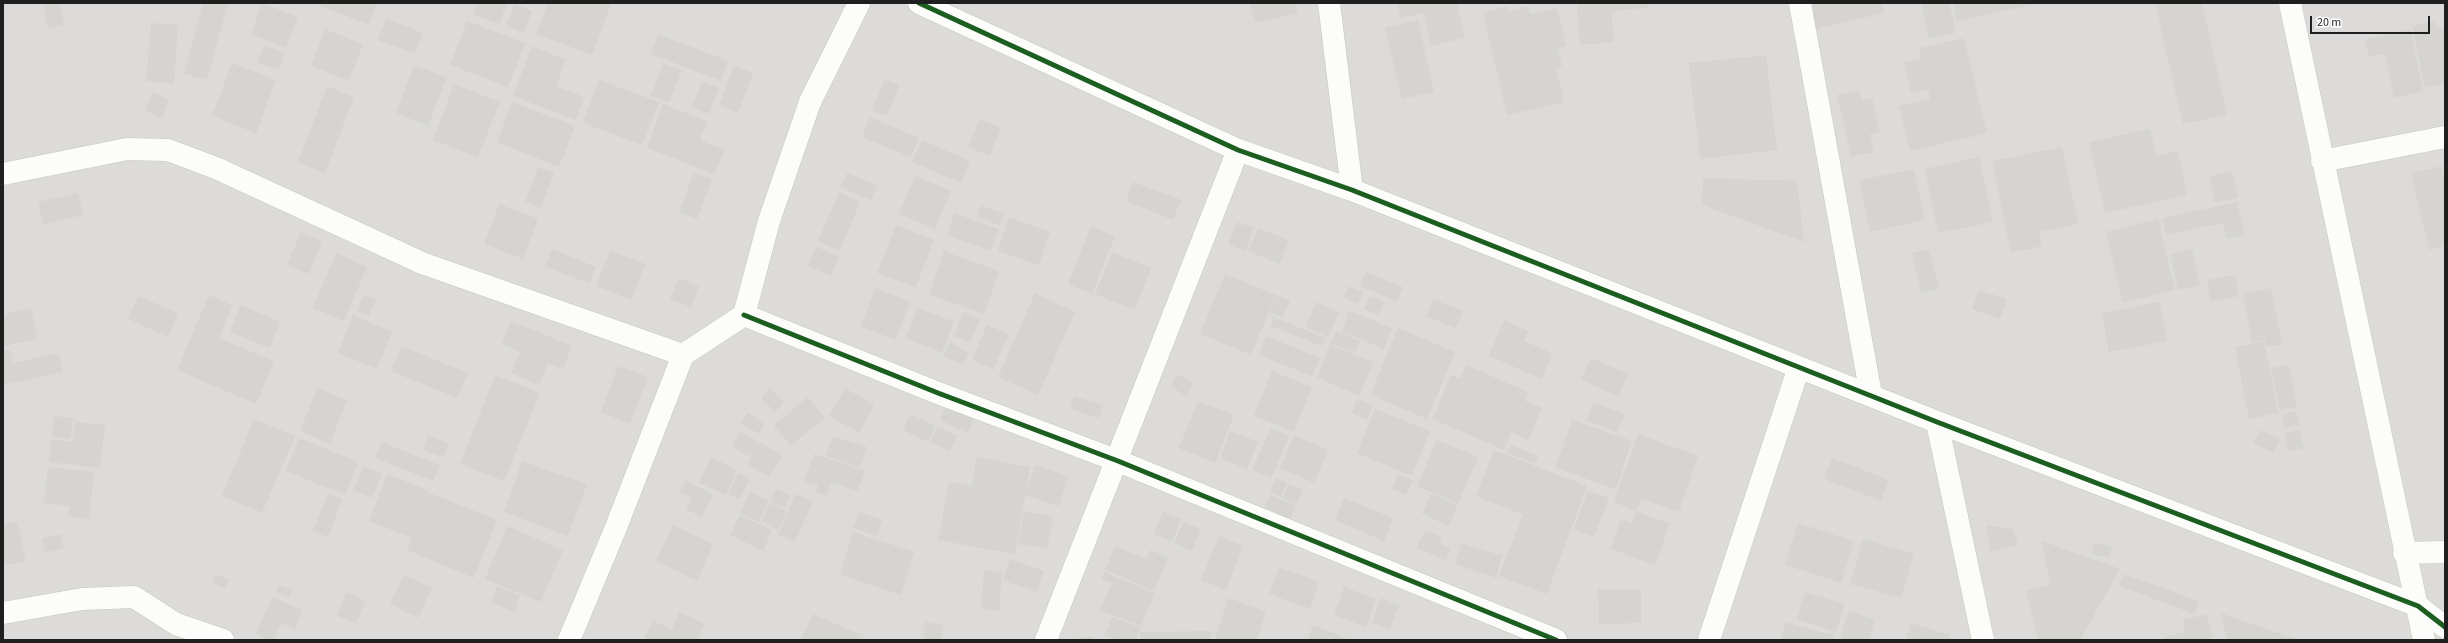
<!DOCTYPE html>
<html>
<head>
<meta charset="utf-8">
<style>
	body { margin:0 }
	#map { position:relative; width:2448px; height:643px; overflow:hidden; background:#edece7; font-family:"Source Sans 3",sans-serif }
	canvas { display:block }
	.frame { position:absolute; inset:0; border:4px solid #1f1f1f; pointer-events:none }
	.scale { position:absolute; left:2310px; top:16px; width:120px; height:18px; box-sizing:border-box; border:2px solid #1f1f1f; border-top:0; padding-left:5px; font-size:12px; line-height:14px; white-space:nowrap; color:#1f1f1f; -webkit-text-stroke:3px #fff; paint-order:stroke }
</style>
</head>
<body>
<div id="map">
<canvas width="2448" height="643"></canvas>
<div class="frame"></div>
<div class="scale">20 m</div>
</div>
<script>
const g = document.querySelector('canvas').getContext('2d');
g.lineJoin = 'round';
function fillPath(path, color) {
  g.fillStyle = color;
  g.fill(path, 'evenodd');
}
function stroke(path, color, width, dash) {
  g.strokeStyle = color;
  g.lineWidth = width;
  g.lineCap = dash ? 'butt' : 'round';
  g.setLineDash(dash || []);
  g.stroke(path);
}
fillPath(new Path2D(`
	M3,3H2445V640H3Z`), '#dcdbd9');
fillPath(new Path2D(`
	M43,3H60L64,25L48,28Z
	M203,3H228L207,80L184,74Z
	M262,3L298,17L286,48L251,34Z
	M313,3H377L369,25Z
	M477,3H507L499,24L473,14Z
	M548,3L611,4L592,55L536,34Z
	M1250,3H1295L1298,13L1255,23Z
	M1397,3H1457L1465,38L1431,46L1424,13L1401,18Z
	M1577,3H1649V7L1611,12L1614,42L1580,45Z
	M1805,3H1882L1884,13L1811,30Z
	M1921,3H1949L1956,32L1929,39Z
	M1953,3H2034L2035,4L1957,21Z
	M2155,3H2202L2227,115L2183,124Z
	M515,4L532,11L524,33L506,26Z
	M1507,6L1508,11L1528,6L1530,14L1557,8L1566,46L1558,48L1562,66L1556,68L1564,102L1507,115L1483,13Z
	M386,18L423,33L415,54L378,40Z
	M1418,20L1434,92L1402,99L1385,28Z
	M467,21L525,43L508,87L450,65Z
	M2435,21L2436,29L2445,27V83L2425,88L2412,26Z
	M151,23L178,25L174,84L146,81Z
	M325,29L363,44L349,81L311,66Z
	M2410,29L2423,91L2394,98L2385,54L2369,57L2365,40Z
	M658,34L728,61L721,81L651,54Z
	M1964,38L1987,133L1910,151L1899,106L1930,99L1928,89L1911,93L1904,63L1921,59L1919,48Z
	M264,45L285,53L279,70L257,62Z
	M532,46L566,60L556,86L584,97L576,120L513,96Z
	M1766,55L1777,150L1700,159L1689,63Z
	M232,63L276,80L256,133L212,116Z
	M663,63L682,70L669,103L651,96Z
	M414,65L447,77L428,126L396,113Z
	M734,66L753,73L738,113L719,105Z
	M885,79L899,85L887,116L872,110Z
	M599,80L659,102L642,145L583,123Z
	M702,82L719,88L709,114L692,107Z
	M454,84L500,102L478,157L433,140Z
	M327,86L354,97L325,173L298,163Z
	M1859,90L1862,101L1872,98L1880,132L1870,134L1874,152L1851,157L1837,95Z
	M152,92L169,99L162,118L145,111Z
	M512,102L575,126L559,167L497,142Z
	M663,104L707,121L700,140L724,150L715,174L647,148Z
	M870,117L919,138L911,157L862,137Z
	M980,119L1001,128L989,156L968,147Z
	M2150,129L2156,156L2178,151L2187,195L2105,213L2089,142Z
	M922,140L970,161L961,183L912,162Z
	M2062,147L2078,224L2039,232L2042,246L2011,253L1992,161Z
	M1979,157L1993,222L1938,233L1925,169Z
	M2442,166L2445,180V246L2429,250L2411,173Z
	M538,167L554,173L541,208L525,202Z
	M1914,169L1925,220L1870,232L1859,180Z
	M2232,171L2238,198L2215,202L2210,176Z
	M694,173L712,179L697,219L679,212Z
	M847,173L877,185L871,200L841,187Z
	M915,176L951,191L935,229L899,214Z
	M1703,178L1797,181L1804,242L1702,205Z
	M1133,182L1181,200L1173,220L1126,201Z
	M839,192L860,202L840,251L818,241Z
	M78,193L83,215L43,225L38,202Z
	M2237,202L2245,235L2227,239L2223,223L2166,235L2163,218Z
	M499,204L538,219L523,259L484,244Z
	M981,205L1004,214L1000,225L977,217Z
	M954,213L999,229L991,251L947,235Z
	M1009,217L1050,232L1039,265L998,251Z
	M2158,219L2175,290L2123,303L2106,232Z
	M1237,222L1254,228L1245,251L1228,244Z
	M896,225L934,240L916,287L877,273Z
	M1091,226L1115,236L1092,294L1068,284Z
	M1258,228L1289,240L1280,264L1248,251Z
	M301,232L322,241L309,274L287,265Z
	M816,247L839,256L831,276L808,266Z
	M552,249L596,267L589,283L545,267Z
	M1929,249L1939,289L1921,293L1912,253Z
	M2192,249L2200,285L2178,290L2170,254Z
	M610,251L645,264L632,300L596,286Z
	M944,251L999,271L984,314L929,295Z
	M1112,252L1151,268L1135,310L1095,294Z
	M336,253L367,267L344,321L313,308Z
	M1366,272L1403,287L1397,301L1360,286Z
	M1225,274L1276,295L1251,355L1200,334Z
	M2235,275L2239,296L2210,301L2207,280Z
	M679,278L699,286L691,307L670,299Z
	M1349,286L1363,292L1358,304L1344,297Z
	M875,288L910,301L896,340L861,327Z
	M2271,288L2282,344L2267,347L2265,340L2252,342L2243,293Z
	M1979,290L2007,299L2000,319L1972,309Z
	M1035,293L1075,312L1038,395L998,377Z
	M209,295L232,305L219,338L274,361L256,404L177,370Z
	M364,295L376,300L369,316L357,311Z
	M1277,295L1290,301L1283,318L1270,312Z
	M138,296L178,313L168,337L128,319Z
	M1369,296L1384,302L1379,315L1364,309Z
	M1433,299L1463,311L1456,328L1426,316Z
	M1316,302L1339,312L1328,337L1306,327Z
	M2160,302L2167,341L2109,352L2102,313Z
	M241,305L280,322L269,348L230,332Z
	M31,308L37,339L3,346V314Z
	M918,308L954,322L942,353L906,338Z
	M1349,311L1392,328L1384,349L1342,332Z
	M963,312L980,318L971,342L954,336Z
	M353,315L392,332L377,369L338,353Z
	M1273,317L1325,338L1322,346L1271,326Z
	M1504,320L1528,331L1524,341L1552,353L1542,379L1489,356Z
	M511,321L572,346L563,369L548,363L539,385L511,373L520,352L502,344Z
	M987,325L1009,334L993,369L972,360Z
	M1398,328L1455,352L1427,419L1370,395Z
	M1336,331L1360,341L1355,353L1331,344Z
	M1266,336L1320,358L1312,376L1258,355Z
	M2264,341L2278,413L2249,419L2235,347Z
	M950,342L969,353L963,365L943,356Z
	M1330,345L1373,362L1360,396L1317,378Z
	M401,346L468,373L457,398L391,371Z
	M10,349L13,363L59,353L62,372L3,385V351Z
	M1591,358L1628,374L1618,396L1581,380Z
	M1466,365L1528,392L1525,401L1542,408L1528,440L1511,432L1504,450L1433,419L1451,374L1460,379Z
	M2289,365L2297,407L2280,410L2271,368Z
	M618,366L648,377L630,424L601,412Z
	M1272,371L1312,387L1294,432L1254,416Z
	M1178,374L1194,384L1186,396L1170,386Z
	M495,375L540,393L504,481L460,464Z
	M317,388L347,400L330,444L300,431Z
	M769,388L784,402L775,412L761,398Z
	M845,388L874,405L859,433L829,416Z
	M1074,396L1103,405L1099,418L1070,409Z
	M807,397L825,417L791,446L774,426Z
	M1357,399L1373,405L1367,420L1352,413Z
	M1198,401L1234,415L1215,463L1179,448Z
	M1593,402L1625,414L1617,432L1586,420Z
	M947,404L975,416L968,433L940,420Z
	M1375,409L1430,431L1412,476L1357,453Z
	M748,412L765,424L759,434L741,423Z
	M2296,412L2299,425L2285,428L2282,414Z
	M910,414L935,426L928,442L903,430Z
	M54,416L73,418L70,439L52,437Z
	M254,419L295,436L262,513L222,496Z
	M1572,420L1632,441L1616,489L1555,468Z
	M75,422L105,425L100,468L49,462L51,439L72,442Z
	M937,427L957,435L950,451L930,442Z
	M1271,428L1289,436L1271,478L1252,470Z
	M2261,430L2280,439L2273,453L2253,443Z
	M2299,430L2304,448L2288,451L2284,433Z
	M1230,431L1258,442L1247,469L1220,458Z
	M740,432L758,442L750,457L732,446Z
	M1638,434L1698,456L1679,512L1641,498L1636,511L1614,502Z
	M428,435L449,443L444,457L423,450Z
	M1294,435L1328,450L1314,483L1280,468Z
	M833,436L867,447L860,468L826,456Z
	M299,438L358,462L345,495L286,471Z
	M1437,440L1478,457L1458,504L1417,486Z
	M381,442L440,465L433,481L375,458Z
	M759,442L782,456L769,477L747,464Z
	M1511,445L1538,456L1535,464L1507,453Z
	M1494,450L1587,486L1547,594L1499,576L1523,515L1476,496Z
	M814,454L865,471L858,491L831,483L827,496L816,492L818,485L804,481Z
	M711,457L737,470L725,495L699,483Z
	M976,457L1030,467L1015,554L938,540L949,482L972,486Z
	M1832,458L1889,480L1881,501L1824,479Z
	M522,461L587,484L568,536L504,512Z
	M1035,465L1068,476L1059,506L1025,495Z
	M364,466L382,473L372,498L353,491Z
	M48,467L94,472L89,519L68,516L70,506L44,503Z
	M738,473L750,478L740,499L728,494Z
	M387,474L430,491L414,530L430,493L497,520L474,578L407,550L412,538L369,521Z
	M1398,474L1413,480L1406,495L1392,489Z
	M1276,478L1287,483L1281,497L1270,492Z
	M686,481L713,494L702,517L686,509L692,498L680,492Z
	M1289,484L1303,490L1296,505L1283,498Z
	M776,489L791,495L785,508L770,502Z
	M1588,491L1609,498L1594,537L1574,529Z
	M750,492L769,501L759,522L740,513Z
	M328,493L342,499L328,537L313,531Z
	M795,494L813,502L795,542L778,535Z
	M1431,494L1457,505L1449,526L1422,514Z
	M1270,495L1296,506L1290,519L1264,507Z
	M1344,498L1393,518L1384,541L1335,520Z
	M770,503L787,511L778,530L761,522Z
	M1024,511L1053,516L1047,549L1018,544Z
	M1163,511L1181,519L1172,542L1154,534Z
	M1636,511L1670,524L1655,565L1611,549L1621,519L1632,523Z
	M859,512L882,520L877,536L853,528Z
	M740,515L772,530L763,551L730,535Z
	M17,521L26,561L3,566V524Z
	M1183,522L1201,529L1192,551L1174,543Z
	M1798,523L1854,541L1841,583L1785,565Z
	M673,525L713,544L697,581L656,561Z
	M1986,525L2013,529L2018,545L1991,552Z
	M507,526L563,550L541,602L485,579Z
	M1425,530L1442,537L1439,543L1451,548L1445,560L1417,548Z
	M853,532L914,552L901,595L840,575Z
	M61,534L64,548L45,553L42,538Z
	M1219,536L1243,546L1226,590L1201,580Z
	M1863,539L1914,554L1901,598L1850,584Z
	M2042,541L2120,569L2080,640H2038L2026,591L2050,585Z
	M1462,543L1502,556L1496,578L1455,564Z
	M2094,543L2112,547L2109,558L2091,554Z
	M1115,546L1146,559L1150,550L1168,557L1154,591L1105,570Z
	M1010,559L1044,571L1037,592L1003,580Z
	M1279,567L1319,582L1310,609L1269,594Z
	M984,570L1002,572L999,611L981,609Z
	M1104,572L1155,593L1141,626L1100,610L1112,583L1101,578Z
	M215,574L229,579L225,588L212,583Z
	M2124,574L2199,601L2195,614L2119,586Z
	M404,575L432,588L418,618L390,604Z
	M279,585L292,590L289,597L276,592Z
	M497,586L520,595L514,612L491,602Z
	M1344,587L1376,599L1366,627L1334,615Z
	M1598,589H1641V623L1599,624Z
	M346,592L365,601L356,623L337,616Z
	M1805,592L1845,604L1836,632L1797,619Z
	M272,597L302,610L295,629L281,623L274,640H270L256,634Z
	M1228,598L1266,611L1257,640H1215Z
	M1381,598L1399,605L1390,629L1372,623Z
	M1848,611L1875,619L1869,640H1840Z
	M679,612L705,624L698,639L702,640H649L644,638L653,621L672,629Z
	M2221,613L2299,640H2227Z
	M813,614L863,636L862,640H801Z
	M2207,614L2213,640H2165V637L2185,632L2183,620Z
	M1112,617L1141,628L1135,640H1116L1105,635Z
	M925,622L943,625L941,640H923Z
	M1786,622L1835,636L1834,640H1780Z
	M1911,623L1950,635L1949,640H1906Z
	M1313,625L1351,640H1307Z
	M1211,631V640H1140V632Z
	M1093,636V640H1078V638Z`), '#d5d4d0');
const minor = new Path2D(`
	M919,3L1238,150L1352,190L1937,422L2418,606L2445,627
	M1329,3L1352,190
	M1800,3L1871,395
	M2290,3L2424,640
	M2322,161L2445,137
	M3,174L127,149L168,150L216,168L422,263L683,355
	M744,315L938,393L1118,461L1556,640
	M1937,422L1983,640
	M2404,553L2445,552
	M3,613L82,599L134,597L176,624L223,640
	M569,640L615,530L683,355L744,315L769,221L810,102L859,3
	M1046,640L1238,150
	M1709,640L1799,367`);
stroke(minor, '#c6c6c3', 23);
stroke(minor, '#fcfcfb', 22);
stroke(new Path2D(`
	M919,3L1238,150L1352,190L1937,422L2418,606L2445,627
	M744,315L938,393L1118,461L1556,640`), '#1b5e20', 5);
</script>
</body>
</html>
